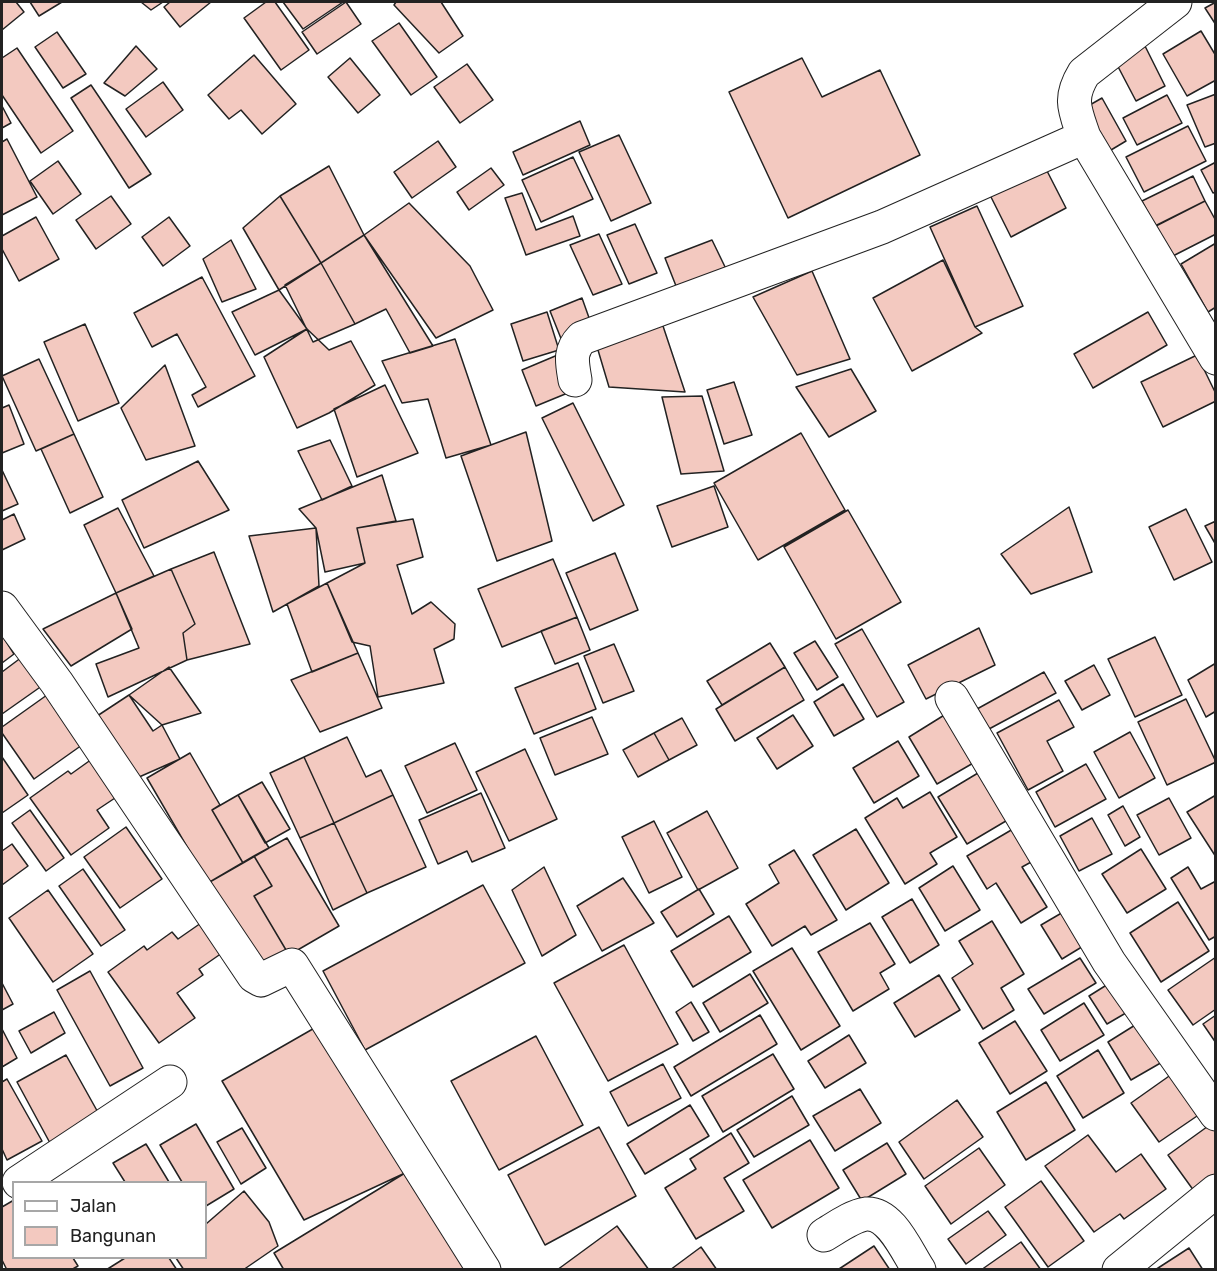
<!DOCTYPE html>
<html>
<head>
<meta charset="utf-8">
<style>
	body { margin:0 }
	#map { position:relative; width:1217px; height:1271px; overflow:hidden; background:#fff; font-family:Rubik,sans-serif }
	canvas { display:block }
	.frame { position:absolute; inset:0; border:3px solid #222; pointer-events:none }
	.legend { position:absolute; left:12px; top:1181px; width:195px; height:78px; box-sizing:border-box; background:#fff; border:2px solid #a7a7a7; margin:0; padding:8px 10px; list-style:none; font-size:18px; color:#222 }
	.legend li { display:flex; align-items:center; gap:12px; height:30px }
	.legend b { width:30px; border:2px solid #a7a7a7 }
</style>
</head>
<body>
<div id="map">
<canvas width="1217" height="1271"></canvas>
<div class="frame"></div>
<ul class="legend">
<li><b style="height:8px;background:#fff"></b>Jalan</li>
<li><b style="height:16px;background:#f3c9c0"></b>Bangunan</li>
</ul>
</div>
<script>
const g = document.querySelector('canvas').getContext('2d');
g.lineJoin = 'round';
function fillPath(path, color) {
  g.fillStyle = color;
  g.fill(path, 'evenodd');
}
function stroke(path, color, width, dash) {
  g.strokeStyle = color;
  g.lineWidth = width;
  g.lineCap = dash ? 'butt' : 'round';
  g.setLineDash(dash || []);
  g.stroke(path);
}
const building = new Path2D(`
	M2,2H16L24,12L2,30Z
	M30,2H62L39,16Z
	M141,2H163L151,10Z
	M170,2H211L180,27L164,7Z
	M266,2H275L309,50L281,70L244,18Z
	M283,2H343L303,29Z
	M346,2L361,24L317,54L302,32Z
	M396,2H441L463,36L439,53L394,5Z
	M1216,2V25L1205,8Z
	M399,23L437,77L411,95L372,41Z
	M1201,31L1216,56V80L1187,96L1163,54Z
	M57,32L86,74L63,88L35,47Z
	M1144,44L1165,86L1136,101L1114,59Z
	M136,46L157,69L125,96L104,83Z
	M17,48L73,131L41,153L2,95V58Z
	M254,55L296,104L262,134L241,110L229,119L208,95Z
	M350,58L380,95L358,113L328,77Z
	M802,58L822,97L880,70L920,155L788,218L729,92Z
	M467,64L493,100L460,123L434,87Z
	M163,82L183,110L146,137L126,109Z
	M91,85L151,174L129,188L71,98Z
	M1216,94V143L1205,147L1187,105Z
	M1167,95L1182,123L1137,145L1123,118Z
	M1102,98L1126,141L1106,153L1081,110Z
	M2,106L11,123L2,128Z
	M580,121L590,145L523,175L513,152Z
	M1188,126L1206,161L1144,192L1126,157Z
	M619,135L651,203L611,221L579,152Z
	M7,139L37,197L2,215V142Z
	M438,141L456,167L412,198L394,172Z
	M573,157L593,199L541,222L522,180Z
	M58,161L81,194L53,214L30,181Z
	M1216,162V192L1213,193L1201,170Z
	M329,166L364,235L321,263L280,196Z
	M1045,167L1066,208L1011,237L990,195Z
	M491,168L504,185L469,210L457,192Z
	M1193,176L1205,201L1155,226L1142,201Z
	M522,193L536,230L573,216L580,236L526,255L505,198Z
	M111,196L131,224L96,249L76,220Z
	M280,196L321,263L279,290L243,228Z
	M1205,201L1216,221V234L1167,259L1152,228Z
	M409,203L470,266L493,310L436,338L364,235Z
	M977,206L1023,306L975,327L930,227Z
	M36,217L59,259L19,281L2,249V236Z
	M169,217L190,246L163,266L142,237Z
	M635,224L657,273L629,284L607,235Z
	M599,234L622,284L593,295L570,245Z
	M364,235L433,346L410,353L386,309L355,324L321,263Z
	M231,240L256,289L222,302L203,259Z
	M712,240L728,273L678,291L665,258Z
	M1216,243V307L1208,312L1181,264Z
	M943,260L975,327L982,333L912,371L873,298Z
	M321,263L355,324L313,342L285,285Z
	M812,271L850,359L797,375L753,297Z
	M202,277L255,376L198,407L192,395L206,387L177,334L152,347L134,313Z
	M279,290L307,329L255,355L232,312Z
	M582,298L593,329L562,341L550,311Z
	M547,312L559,350L523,361L511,324Z
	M1148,312L1167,345L1093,388L1074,354Z
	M661,320L685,392L609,387L595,340Z
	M85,324L119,403L78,421L44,342Z
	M307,329L329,350L351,341L375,385L329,413L297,428L264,357Z
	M455,339L491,445L446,458L428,399L402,403L382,361Z
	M560,354L575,390L536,406L522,370Z
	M1197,355L1216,394V401L1163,427L1141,382Z
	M39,359L74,434L36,451L2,376Z
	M165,365L195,446L146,460L121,408Z
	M851,369L876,411L829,437L796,387Z
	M734,382L752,435L724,444L707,390Z
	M385,385L418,453L357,477L334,409Z
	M702,396L724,471L681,474L662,397Z
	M573,403L624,505L593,521L542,418Z
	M9,405L24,444L2,453V408Z
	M526,432L552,541L497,561L461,456Z
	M801,433L845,510L758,560L714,483Z
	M74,434L103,497L70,513L41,449Z
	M330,440L352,486L322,500L298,451Z
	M198,461L229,510L144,548L122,500Z
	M2,470L18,504L2,511Z
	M382,475L396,521L357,528L365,563L325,572L316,528L299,509Z
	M714,486L728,527L672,547L657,506Z
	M1069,507L1092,572L1031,594L1001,554Z
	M118,508L154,576L116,593L84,525Z
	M1186,509L1212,562L1174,580L1149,527Z
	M848,510L901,602L836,639L784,547Z
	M14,514L25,539L2,550V520Z
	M413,519L423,557L397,565L412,614L431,602L455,624L454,639L434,649L444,683L378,697L370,646L352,642L327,583L365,563L357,528Z
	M1216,521V545L1205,526Z
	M316,528L319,586L273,612L249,536Z
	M214,552L250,644L187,660L183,633L195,624L171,569Z
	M615,553L638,610L590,630L566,573Z
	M553,559L577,617L502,647L478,589Z
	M171,569L195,624L183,633L187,660L108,697L96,664L139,648L116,593Z
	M327,583L358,653L312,672L287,604Z
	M116,593L132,629L71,666L43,629Z
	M577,617L590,650L555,664L541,631Z
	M979,628L995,665L926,699L908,665Z
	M862,629L904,702L877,717L835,644Z
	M2,635L14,654L2,663Z
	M1155,637L1182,695L1135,717L1108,659Z
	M815,641L838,677L817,690L794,653Z
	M770,643L785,667L722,705L707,681Z
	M614,644L634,691L603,703L584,656Z
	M358,653L382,708L320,732L291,680Z
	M26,654L46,683L2,714V672Z
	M578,663L596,709L534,734L515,688Z
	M1216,663V711L1206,717L1188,680Z
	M1094,665L1110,695L1082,710L1065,681Z
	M169,667L201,713L162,725L129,695Z
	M785,667L804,700L735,741L716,709Z
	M1044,672L1056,693L989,729L977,709Z
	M843,684L864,719L834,736L814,702Z
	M47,695L82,745L34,779L2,733V727Z
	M129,695L153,731L162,725L180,759L130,781L91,720Z
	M1186,699L1216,762L1167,785L1138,722Z
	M1059,700L1074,727L1047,741L1063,771L1028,790L997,733Z
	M946,714L975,762L937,784L909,737Z
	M793,715L813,746L777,769L757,738Z
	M592,717L608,754L555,775L540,738Z
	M682,718L697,745L669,760L654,733Z
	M1130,732L1155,778L1119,798L1094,752Z
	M654,733L669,760L638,777L623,750Z
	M347,737L366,777L381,770L393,795L334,823L304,757Z
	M898,741L919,776L874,803L853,768Z
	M455,743L477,790L427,813L405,766Z
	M525,749L557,819L509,841L476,772Z
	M190,753L220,805L212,810L243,863L208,883L147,778Z
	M2,757L28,795L2,813Z
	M304,757L334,823L300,838L270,773Z
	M92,759L118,796L97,810L109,828L71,855L30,798L68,771L71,774Z
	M1086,764L1106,799L1055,827L1036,792Z
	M983,770L1011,818L967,844L938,797Z
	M262,782L290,829L265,843L238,795Z
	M930,792L957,837L930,853L937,864L905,884L865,818L897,798L903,808Z
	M481,793L505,848L472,862L467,851L438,864L419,820Z
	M238,795L269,848L243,863L212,810Z
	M393,795L426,867L367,893L334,823Z
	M1216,795V857L1187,812Z
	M1169,798L1191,838L1159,855L1137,815Z
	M1123,806L1140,837L1125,846L1108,815Z
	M30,810L64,858L46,871L12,823Z
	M707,811L738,868L698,890L667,833Z
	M1092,818L1112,854L1079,871L1060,836Z
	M654,821L682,877L649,893L622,837Z
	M334,823L367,893L333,910L300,838Z
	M126,827L162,879L120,908L84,857Z
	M856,829L889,883L846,910L813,855Z
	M1013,829L1033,861L1022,867L1047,907L1021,923L996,883L987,889L967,856Z
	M287,838L339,926L289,955L254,896L272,886L254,856Z
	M12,844L28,866L2,885V851Z
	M1141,849L1166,889L1127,913L1102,874Z
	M794,850L837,920L811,935L805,926L772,946L746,904L779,883L769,865Z
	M254,856L272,886L254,896L289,955L260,972L208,883Z
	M953,866L980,910L945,931L919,888Z
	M544,867L576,935L542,956L512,890Z
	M1188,867L1201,889L1216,881V936L1209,940L1171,878Z
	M83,869L125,930L101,946L59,886Z
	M623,878L654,923L602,951L577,906Z
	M483,885L525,963L365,1050L323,971Z
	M699,889L714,914L677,937L661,912Z
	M48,890L93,954L53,982L9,918Z
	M912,899L939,945L910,963L882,917Z
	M1178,902L1209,951L1161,982L1130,933Z
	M1065,911L1085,945L1062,959L1041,925Z
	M729,916L751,952L693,987L671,951Z
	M992,921L1024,974L1001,988L1014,1010L983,1029L952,978L973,964L959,941Z
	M201,923L222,953L199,969L203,975L177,993L195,1018L159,1043L108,972L144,946L147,950L172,932L178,939Z
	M870,923L895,964L880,973L889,989L853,1011L818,952Z
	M624,945L678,1044L608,1081L554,983Z
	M792,948L840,1026L801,1050L753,971Z
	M1216,957V1009L1193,1025L1168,990Z
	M1080,958L1096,983L1044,1014L1028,989Z
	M90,971L143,1068L110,1086L57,990Z
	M750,974L768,1003L720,1032L703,1003Z
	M939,975L960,1010L915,1037L894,1003Z
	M1113,981L1131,1010L1107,1024L1089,996Z
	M2,983L13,1004L2,1010Z
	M691,1002L709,1032L693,1041L676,1012Z
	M1084,1003L1104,1035L1060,1061L1041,1030Z
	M54,1012L65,1033L31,1053L19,1031Z
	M760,1015L777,1044L691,1096L674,1067Z
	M1216,1015V1043L1203,1024Z
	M1015,1021L1047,1071L1010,1094L979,1043Z
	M1140,1022L1164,1061L1131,1080L1108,1042Z
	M318,1026L405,1173L304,1220L222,1081Z
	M2,1029L17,1058L2,1067Z
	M849,1035L866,1063L825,1088L808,1061Z
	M536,1036L583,1125L499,1170L451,1081Z
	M1098,1050L1124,1093L1083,1118L1057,1076Z
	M773,1054L794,1089L723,1132L702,1096Z
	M66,1055L100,1116L50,1143L17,1082Z
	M663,1064L681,1098L628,1126L610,1092Z
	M1172,1074L1200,1114L1159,1142L1131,1103Z
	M7,1079L42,1141L7,1160L2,1149V1082Z
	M1046,1082L1075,1130L1026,1160L997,1112Z
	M860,1089L881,1123L835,1151L813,1116Z
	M792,1096L809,1125L754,1157L737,1130Z
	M957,1100L983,1137L924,1179L899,1142Z
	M690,1105L709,1136L645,1174L627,1144Z
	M196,1124L234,1189L206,1206V1182H182L160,1145Z
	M1211,1124L1216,1131V1175L1194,1191L1168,1155Z
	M599,1127L636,1196L545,1245L508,1175Z
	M242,1128L266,1168L241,1184L217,1142Z
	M731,1133L749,1163L724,1178L744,1211L696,1239L665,1188L696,1169L690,1159Z
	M1088,1135L1116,1172L1141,1154L1166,1189L1124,1219L1120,1214L1094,1232L1045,1166Z
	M810,1140L839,1188L772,1228L743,1180Z
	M887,1143L906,1174L862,1201L843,1170Z
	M146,1144L169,1182H125L113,1163Z
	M979,1148L1005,1185L951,1224L925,1186Z
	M405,1173L466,1270H284L274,1253Z
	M1041,1181L1084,1241L1048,1267L1005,1207Z
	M244,1191L269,1222L278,1246L243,1270H184L176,1258H206V1224Z
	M14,1200V1258H73L78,1266L71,1270H7L2,1260V1207Z
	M988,1211L1006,1235L966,1264L948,1239Z
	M617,1226L649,1270H557Z
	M1021,1242L1041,1270H981Z
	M874,1246L890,1270H839V1269Z
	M701,1247L717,1270H670Z
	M1189,1248L1203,1270H1155Z
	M125,1258H169L177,1270H106Z`);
fillPath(building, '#f3c9c0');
stroke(building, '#222', 1.5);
const minor = new Path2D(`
	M1175,2L1084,73C1068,99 1075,110 1084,137L1216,358
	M575,380C572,362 569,351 582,338L882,227L1084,137
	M2,608L57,683L254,976L261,980L292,965L484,1270
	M952,698L1109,962L1216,1114
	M19,1182L170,1082
	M824,1235C836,1228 852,1216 866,1214C891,1212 907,1252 919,1270
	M1119,1270L1216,1191`);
stroke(minor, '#222', 35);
stroke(minor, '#fff', 33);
</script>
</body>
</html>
